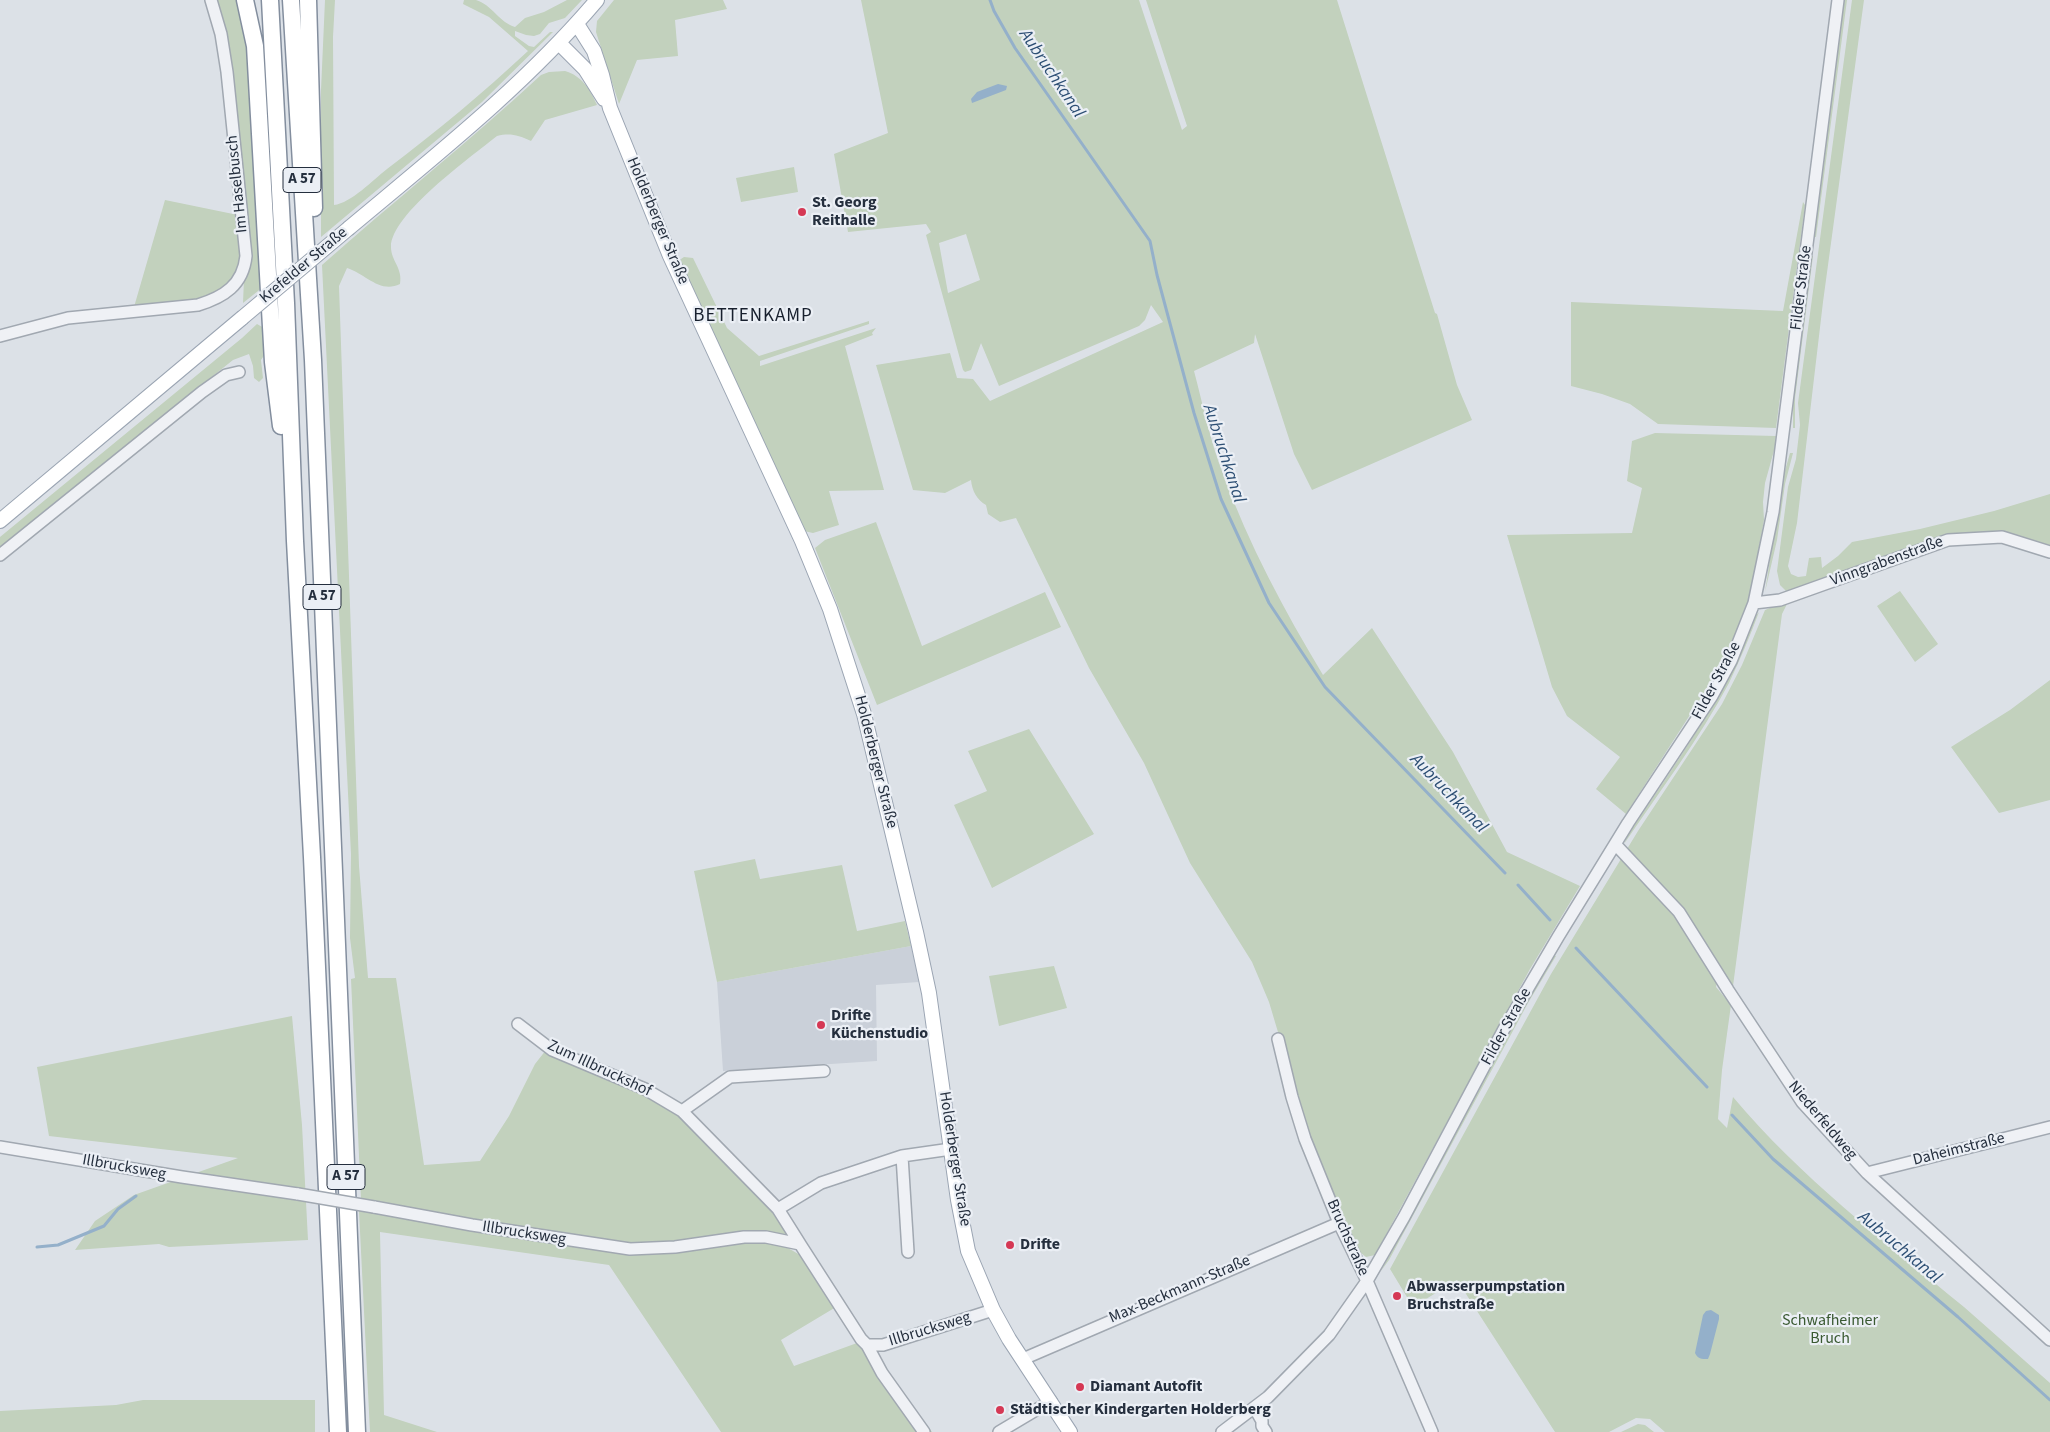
<!DOCTYPE html>
<html>
<head>
<meta charset="utf-8">
<style>
	body { margin:0 }
	canvas { display:block; background:#dce1e7 }
</style>
</head>
<body>
<canvas width="2050" height="1432"></canvas>
<script>
const g = document.querySelector('canvas').getContext('2d');
g.lineJoin = 'round';
function fillPath(path, color) {
  g.fillStyle = color;
  g.fill(path, 'evenodd');
}
function stroke(path, color, width, dash) {
  g.strokeStyle = color;
  g.lineWidth = width;
  g.lineCap = dash ? 'butt' : 'round';
  g.setLineDash(dash || []);
  g.stroke(path);
}
function drawText(font, color, halo, rows, align = 'center') {
  g.font = font + ' "Source Sans 3",sans-serif';
  g.lineWidth = 4.5;
  g.setLineDash([]);
  g.textBaseline = 'middle';
  g.strokeStyle = halo;
  g.fillStyle = color;
  for (const [text, x, y, turn = 0] of rows) {
    g.save();
    g.translate(x, y);
    g.rotate((+turn || 0) * Math.PI / 180);
    g.textAlign = isNaN(turn) ? turn : align;
    if (halo) g.strokeText(text, 0, 0);
    g.fillText(text, 0, 0);
    g.restore();
  }
}
fillPath(new Path2D(`
	M911,946L919,982L876,985L877,1061L723,1071L717,982Z`), '#cad0d9');
fillPath(new Path2D(`
	M215,0H237L246,43L249,77L263,287L243,303L244,279Z
	M325,0H335L333,37L334,205C351,203 373,180 387,169C436,132 483,93 528,51L489,17L463,4L464,0C467,0 473,0 476,0C491,4 500,23 515,27L525,18L544,12L567,0H582L565,18L549,23L540,34L534,36L526,35L515,31V36L529,46L534,47L550,32H553L482,102L321,237V90Z
	M614,0H723L727,9L675,20L678,56L637,60L619,104L596,32L597,21Z
	M861,0H1139L1182,130L1187,126L1146,0H1337L1435,313L1437,314L1457,385L1472,420L1312,490L1294,454L1255,334L1254,343L1194,371C1203,405 1210,441 1223,474C1249,545 1284,610 1323,675L1372,628L1453,752L1507,852L1580,886L1530,969L1375,1255L1366,1257L1356,1249L1312,1146L1269,1002L1252,962L1190,863L1144,763L1089,668L1016,518L1000,522L988,514L986,505C977,500 972,491 971,480L945,493L913,490L876,365L950,353L957,378L973,379L990,401L1163,322L1151,305L1145,320L1139,326L999,386L981,343L971,370L965,372L963,370L926,235L931,232L926,224L848,232L834,154L888,133ZM966,234L980,280L948,293L939,243Z
	M1844,0H1847L1816,237H1814Z
	M1852,0H1864L1823,302L1797,523L1788,566L1791,574L1798,577L1806,576L1809,558L1821,557L1822,568L1838,556L1852,542L1920,529L1994,511L2050,494V548C2040,545 2030,540 2021,536C1997,529 1970,533 1946,536L1788,593L1780,585L1777,571L1788,487L1796,459L1800,425L1798,403Z
	M565,71C582,76 590,89 597,105L545,120L531,141C518,135 510,133 497,136C471,157 391,214 391,247C391,261 403,268 400,284C380,294 366,274 347,268L339,286L359,866L368,978H396L424,1165L480,1161L509,1116L535,1064L546,1050L644,1092L680,1114L777,1215L787,1234L747,1233L662,1244L614,1243L361,1200L351,979L355,978L350,938L351,854L322,265C394,201 470,141 541,75L549,72Z
	M794,167L798,192L741,202L736,178Z
	M165,200L238,215C239,228 246,256 241,269C224,308 169,304 134,307Z
	M1803,202L1805,205L1776,428L1658,424L1630,404L1602,394L1571,386V302L1783,311Z
	M1811,256H1813L1795,398V428H1793V400Z
	M684,257L693,258L727,328L759,356L869,321V324L760,361V366L876,328L872,333L873,335L845,346L884,490L829,491L839,525L813,533L804,531L681,264V259Z
	M257,324L264,328L265,354L261,360L263,378L259,382L254,378L253,366L249,354L233,360L39,515L0,549V537L242,338Z
	M1655,433L1776,436L1775,447L1765,483L1763,502L1764,520L1749,602L1726,659L1626,814L1596,789L1620,757L1567,716L1552,687L1507,535L1632,533L1642,488L1627,481L1632,441Z
	M1790,453H1793L1785,484L1777,540L1765,592L1782,481Z
	M876,522L922,646L1045,592L1061,627L877,705L815,548L825,540Z
	M1900,591L1938,644L1915,662L1877,606Z
	M1789,600L1782,614L1733,986L1719,973L1716,987L1731,1005L1722,1070L1718,1119L1727,1128L1733,1097C1800,1177 1884,1241 1964,1307C1993,1332 2021,1358 2050,1383V1432H1665L1650,1419L1636,1418L1609,1432H1555L1457,1280L1413,1307L1390,1269L1551,974L1638,831L1722,704L1742,665L1765,610Z
	M1759,612C1750,636 1740,660 1729,683C1700,738 1659,792 1624,844L1628,835C1675,764 1724,698 1754,618Z
	M2050,680V800L1999,813L1951,747L2010,710Z
	M1029,729L1094,834L992,888L954,805L987,791L968,751Z
	M755,859L760,879L842,865L857,931L905,921L911,946L717,982L694,871Z
	M1554,955L1556,956L1528,1003L1389,1260L1381,1271L1528,998Z
	M1054,966L1067,1008L999,1026L989,976Z
	M292,1016L302,1125L308,1240L169,1247L159,1244L75,1250L95,1221L134,1195L238,1158L49,1136L37,1067Z
	M359,1211L613,1252L649,1253L758,1241L781,1244L800,1255L836,1307L781,1340L794,1366L857,1343H860L864,1353L881,1379L898,1386L932,1432H721L609,1265L380,1232L384,1415L437,1432H370Z
	M143,1400H315V1432H0V1411L116,1405Z
	M1638,1424L1645,1425L1654,1432H1621Z`), '#c2d1bd');
fillPath(new Path2D(`
	M998,84L1007,86L1006,90L972,103L971,99L977,92Z
	M1711,1310L1719,1315V1319L1710,1354L1708,1359C1701,1359 1698,1359 1695,1353L1703,1315L1706,1311Z`), '#94b0ca');
stroke(new Path2D(`
	M990,0L994,11L1015,48L1150,241L1157,275L1194,413L1221,499L1269,603L1325,687L1505,873
	M1518,885L1550,920
	M1576,948L1707,1087
	M1732,1115L1773,1159L1958,1317L2050,1400
	M37,1247L58,1245L104,1226L118,1209L136,1196`), '#94b0ca', 3);
const minor = new Path2D(`
	M0,336L68,318L198,305C224,297 243,285 246,256L227,72L221,34L211,0
	M0,555L202,392L226,375L239,372
	M1754,603L1780,600L1948,540L2002,537L2050,552
	M1615,844L1679,912L1728,990L1802,1102L1867,1173L2050,1340
	M518,1024L552,1050L645,1089L682,1111L778,1209L800,1244
	M1278,1039L1292,1097L1305,1139L1339,1223L1367,1281L1432,1432
	M682,1111L730,1077L824,1071
	M0,1147L182,1177L298,1194
	M902,1156L908,1252
	M1867,1173L2050,1127
	M374,1207L472,1225L630,1249L675,1247L744,1237H766L800,1244L861,1339L867,1345H883L993,1310
	M778,1209L821,1183L902,1156L951,1149
	M867,1345L882,1373L924,1432
	M1023,1359L1339,1223
	M1258,1414L1262,1421V1426L1266,1432
	M999,1432L1051,1401
	M1222,1432L1268,1397L1329,1335L1367,1281L1404,1217L1504,1029L1558,937L1628,823L1712,696L1731,661L1754,603L1773,512L1838,0`);
const major = new Path2D(`
	M577,24L594,51L602,75L610,108L670,256L802,541L830,609L864,714L916,932L929,993L958,1200L968,1251L993,1310L1009,1339L1070,1432
	M559,43L585,69L604,99
	M349,228C435,156 524,86 597,0
	M0,521L242,318`);
const highway = new Path2D(`
	M245,0L255,46L273,362L281,426
	M270,0L286,303L295,541L312,857L338,1432
	M291,0L313,360L357,1432
	M308,0L314,208`);
stroke(minor, '#a1a8b1', 14);
stroke(major, '#9ba5b3', 16);
stroke(highway, '#838e9e', 19);
stroke(minor, '#eff1f5', 11);
stroke(major, '#fff', 14);
stroke(highway, '#fff', 16);
const minorBridge = new Path2D(`
	M298,1194L374,1207`);
const majorBridge = new Path2D(`
	M242,318L349,228`);
stroke(minorBridge, '#a1a8b1', 14, []);
stroke(majorBridge, '#9ba5b3', 16, []);
stroke(minorBridge, '#eff1f5', 11);
stroke(majorBridge, '#fff', 14);
for (const [x, y, r, color] of [
	[802,212,5,"#d53854"],
	[821,1025,5,"#d53854"],
	[1010,1245,5,"#d53854"],
	[1397,1296,5,"#d53854"],
	[1080,1387,5,"#d53854"],
	[1000,1410,5,"#d53854"]
]) {
  const dot = new Path2D();
  dot.arc(x, y, r, 0, 2 * Math.PI);
  g.fillStyle = color;
  g.fill(dot);
  stroke(dot, '#ebeff5', 2);
}
for (const [x, y, w] of [
	[302,180,38],
	[322,597,38],
	[346,1177,38]
]) {
  const box = new Path2D();
  box.roundRect(x - w / 2, y - 12.5, w, 25, 4);
  g.fillStyle = '#ebeff5';
  g.fill(box);
  stroke(box, '#252f3e', 1);
}
drawText('bold 15px', '#252f3e', null, [
	["A 57",302,180],
	["A 57",322,597],
	["A 57",346,1177]
]);
drawText('16px', '#252f3e', '#ebeff5', [
	["Im Haselbusch",238,184,-96],
	["Holderberger Straße",657,221,67],
	["Krefelder Straße",304,266,-40],
	["Filder Straße",1802,288,-83],
	["Vinngrabenstraße",1887,562,-20],
	["Filder Straße",1717,681,-62],
	["Holderberger Straße",875,762,76],
	["Filder Straße",1507,1027,-61],
	["Zum Illbruckshof",599,1069,25],
	["Niederfeldweg",1822,1121,50],
	["Daheimstraße",1959,1150,-14],
	["Holderberger Straße",954,1159,81],
	["Illbrucksweg",124,1168,10],
	["Illbrucksweg",524,1234,9],
	["Bruchstraße",1347,1238,66],
	["Max-Beckmann-Straße",1180,1290,-23],
	["Illbrucksweg",930,1330,-17]
]);
drawText('bold 16px', '#252f3e', '#ebeff5', [
	["St. Georg",812,203],
	["Reithalle",812,221],
	["Drifte",831,1016],
	["Küchenstudio",831,1034],
	["Drifte",1020,1245],
	["Abwasserpumpstation",1407,1287],
	["Bruchstraße",1407,1305],
	["Diamant Autofit",1090,1387],
	["Städtischer Kindergarten Holderberg",1010,1410]
], 'left');
drawText('16px', '#3a5a32', '#ebeff5', [
	["Schwafheimer",1830,1321],
	["Bruch",1830,1339]
]);
drawText('italic 18px', '#2d4f74', '#ebeff5', [
	["Aubruchkanal",1051,74,56],
	["Aubruchkanal",1223,454,72],
	["Aubruchkanal",1448,794,46],
	["Aubruchkanal",1899,1248,40]
]);
g.letterSpacing = '1px';
drawText('19px', '#18202e', '#ebeff5', [
	["BETTENKAMP",753,317]
]);
g.letterSpacing = '0px';
</script>
</body>
</html>
